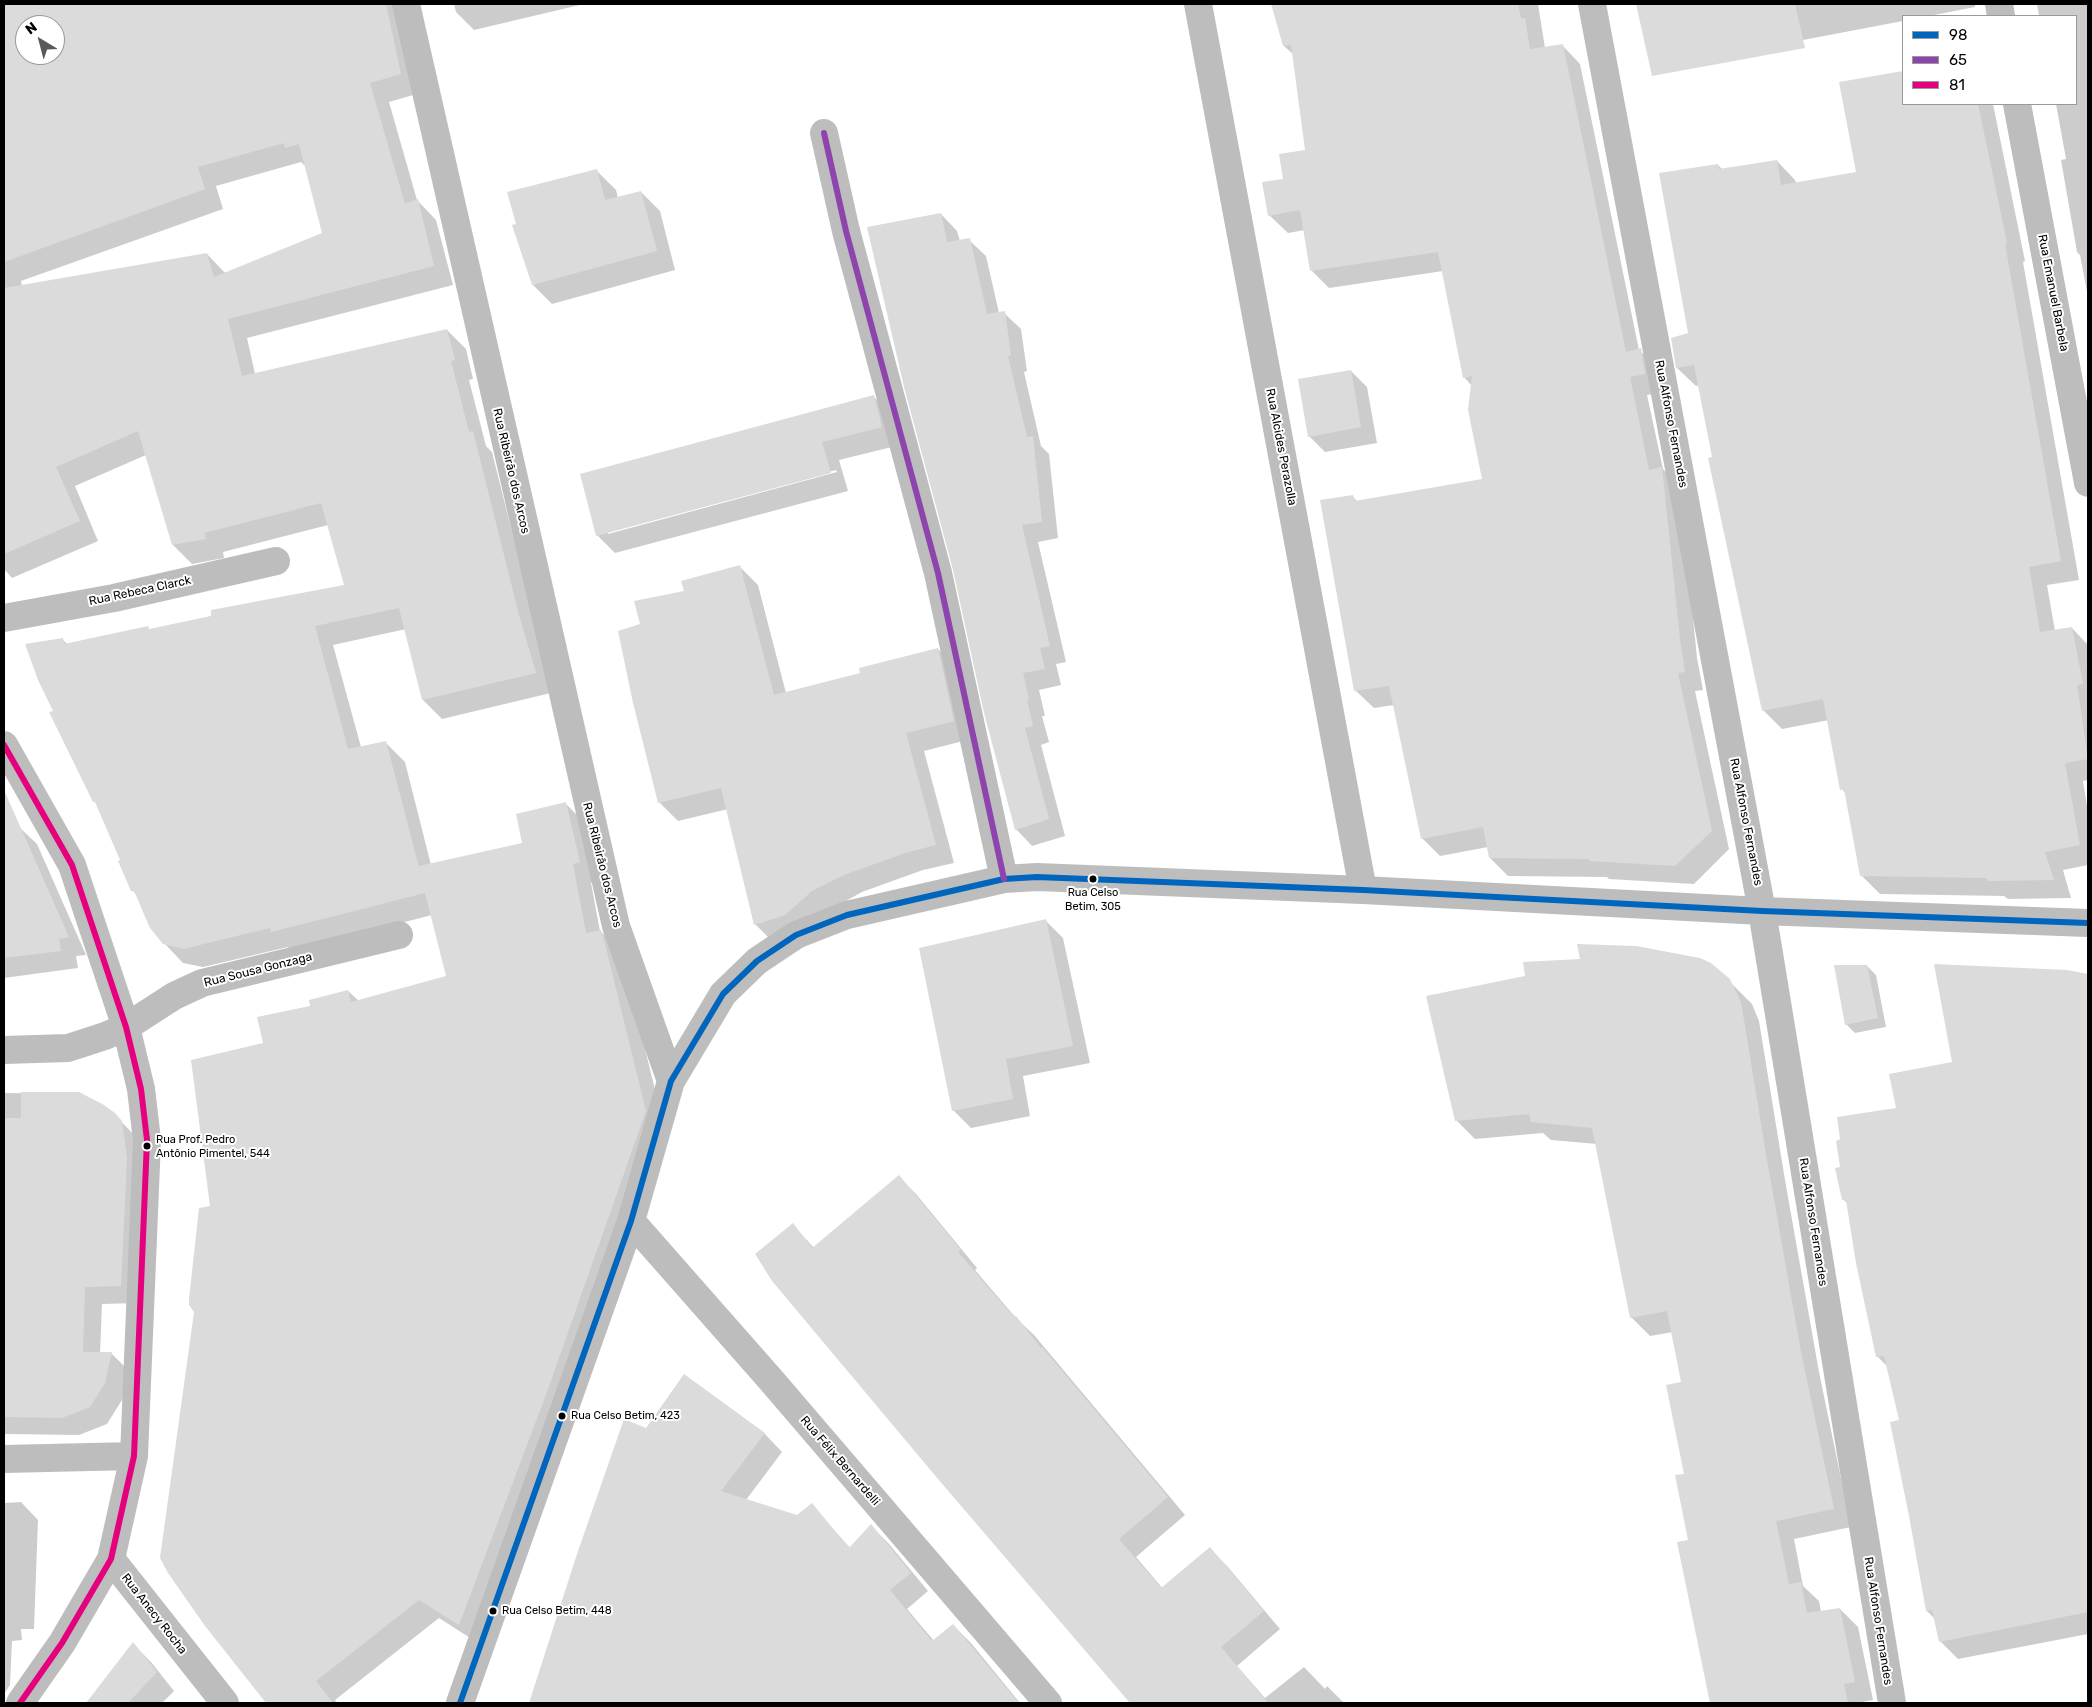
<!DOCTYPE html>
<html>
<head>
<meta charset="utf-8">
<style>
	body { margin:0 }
	#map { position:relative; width:2092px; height:1707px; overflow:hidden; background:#fff; font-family:Rubik,sans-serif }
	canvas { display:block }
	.frame { position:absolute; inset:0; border:5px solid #000; pointer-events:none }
	.legend { position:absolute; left:1902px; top:15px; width:175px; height:90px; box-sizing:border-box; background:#fff; border:1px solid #999; margin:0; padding:6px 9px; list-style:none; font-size:15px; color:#000 }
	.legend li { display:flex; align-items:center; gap:10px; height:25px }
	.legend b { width:25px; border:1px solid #999 }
	.north { position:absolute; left:15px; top:15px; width:50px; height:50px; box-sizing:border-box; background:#fff; border:1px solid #999; border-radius:50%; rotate:323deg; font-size:14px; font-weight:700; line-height:20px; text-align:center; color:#000 }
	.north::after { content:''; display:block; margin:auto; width:18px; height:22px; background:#595959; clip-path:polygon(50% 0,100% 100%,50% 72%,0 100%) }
</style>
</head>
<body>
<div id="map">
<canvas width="2092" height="1707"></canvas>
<div class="frame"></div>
<ul class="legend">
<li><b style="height:6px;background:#0065bd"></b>98</li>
<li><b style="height:6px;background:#8e44ad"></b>65</li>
<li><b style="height:6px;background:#e5007d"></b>81</li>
</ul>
<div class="north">N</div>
</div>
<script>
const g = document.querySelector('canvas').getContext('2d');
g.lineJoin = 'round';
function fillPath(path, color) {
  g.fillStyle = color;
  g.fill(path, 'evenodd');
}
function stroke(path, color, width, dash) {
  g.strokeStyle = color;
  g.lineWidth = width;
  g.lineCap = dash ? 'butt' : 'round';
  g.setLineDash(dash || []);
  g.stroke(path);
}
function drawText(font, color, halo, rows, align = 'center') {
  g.font = font + ' Rubik,sans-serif';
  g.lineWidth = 4;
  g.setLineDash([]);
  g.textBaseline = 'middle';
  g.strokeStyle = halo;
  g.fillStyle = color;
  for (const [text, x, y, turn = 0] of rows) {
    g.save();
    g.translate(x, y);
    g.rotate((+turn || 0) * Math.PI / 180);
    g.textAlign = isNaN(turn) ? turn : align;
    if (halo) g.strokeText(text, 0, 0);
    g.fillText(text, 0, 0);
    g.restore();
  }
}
fillPath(new Path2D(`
	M4,4H400L420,93L389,102L417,200L436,220L453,285L247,338L255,374L447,330L466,349L473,379L469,380L486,446L492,452L537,632L555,692L442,719L423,700L406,629L333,645L361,747L385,742L405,762L431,865L524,844L566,804L585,823L598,881L591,883L600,931L620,950L623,960L665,1130L478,1643L439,1618L335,1700L337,1703H269L261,1694L212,1207L264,1043L312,1007L348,991L359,1001L448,977L432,915L292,951L288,947L203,967L183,963L164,943L137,895L133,891L122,861L55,712L62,639L67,644L148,627L150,630L345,586L328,525L223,552L224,558L192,564L173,545L146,455L75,486L98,541L12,578L4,569ZM25,25H55V55H25ZM301,162L305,166L324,234L226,274L207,254L22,286L21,281L223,209L216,186Z
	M454,4H584L474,30L456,12Z
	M1272,4H1538L1545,48L1562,45L1580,64L1639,350L1658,367L1663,392L1647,395L1663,469L1680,487L1697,658L1703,690L1695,691L1729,849L1694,884L1609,879L1607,877L1508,876L1490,858L1488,847L1440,856L1422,838L1394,705L1374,708L1355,690L1352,496L1358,502L1483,480L1472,386L1464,377L1443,271L1329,288L1311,270L1305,230L1288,233L1269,215L1285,180L1306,151L1294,55L1284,46Z
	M1638,4H1975V7L1929,16H1903V21L1666,66L1647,47Z
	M2037,4H2088V297L2080,255L2077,252L2061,160L2066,159L2056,104H2076V16H2039Z
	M1903,72V104H1993L2025,261L2023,262L2079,580L2047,585L2055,631L2072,628L2088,645V780L2083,781L2088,812V865L2063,870L2071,898L2008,899L2004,896L1880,894L1861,875L1846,794L1842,789L1829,720L1782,729L1763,710L1699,385L1696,386L1677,368L1690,334L1718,165L1723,170L1777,161L1795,180L1796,183L1857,173L1841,83Z
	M597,171L616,190L618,198L641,192L660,211L675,270L552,304L533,285Z
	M941,214L957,231L960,241L969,240L986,256L999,313H1004L1021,329L1027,371L1024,372L1041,446L1049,454L1058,538L1038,542L1066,662L1056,664L1061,685L1039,690L1045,716H1042L1049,742L1041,745L1065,836L1032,846L1016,829Z
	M1351,371L1367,387L1377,443L1325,452L1309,436Z
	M874,397L892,415L900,445L839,460L848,491L615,553L597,535ZM836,470L837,472L608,534V531Z
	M740,567L758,585L786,693L862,674L938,649L956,667L971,739L924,751L954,863L923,870L862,892L773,942L755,924L728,809L678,821L660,803L634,703L642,625L686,592Z
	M19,827L37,844L86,955L76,956L78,968L4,978V834Z
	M1046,921L1063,938L1090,1063L1023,1076L1030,1116L971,1128L954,1111Z
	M1867,966L1876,975L1886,1027L1855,1033L1846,1024Z
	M2067,971L2088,975V1634L1958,1659L1940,1641L1935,1619L1927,1611L1901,1421L1888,1367L1877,1356L1848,1204L1843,1199L1841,1167L1897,1109Z
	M1720,972L1752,1004L1759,1021L1785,1180L1819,1372L1851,1527L1794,1539L1803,1586L1819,1601L1821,1612L1840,1609L1858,1627L1873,1700L1862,1702L1863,1703H1712L1678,1543L1690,1541L1682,1383L1673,1332L1650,1336L1632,1318L1597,1144L1551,1140L1543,1133L1475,1139L1456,1120Z
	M4,1093L78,1094L114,1114L139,1140L138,1303L102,1304L100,1354H112L129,1371L122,1400L107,1424L79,1435L4,1434Z
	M899,1177L916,1194L977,1268L975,1270L1016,1318L1034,1335L1185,1515L1136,1557L1163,1589L1210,1549L1227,1566L1280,1629L1237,1666L1265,1698L1304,1667L1325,1689L1327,1686L1344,1703H1132L877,1405L793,1225L814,1248Z
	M646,1429L764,1433L782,1452L746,1500L798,1516L812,1505L850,1548L871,1526L889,1544L928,1591L907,1609L934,1641L953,1625L971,1643L1020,1703H530L578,1554Z
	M21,1502L38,1520L34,1629H21L22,1640L12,1641L10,1685L4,1694V1503Z
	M133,1644L151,1662L174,1691L162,1703H87Z`), '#0003');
fillPath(new Path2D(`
	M4,4H386L401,74L370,83L405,204L418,199L434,266L228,319L242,376L447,329L455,360L451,361L469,432L473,431L518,611L536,673L422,700L399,608L315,626L348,749L386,741L425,890L419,866L522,843L516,814L566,802L580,862L573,864L586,933L601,930L604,940L646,1111L547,1392L459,1625L419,1600L316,1681L333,1703H266L205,1626L168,1573L160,1558L194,1312L189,1305V1299L199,1208L210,1206L191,1060L263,1043L257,1017L310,1006L309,1000L348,990L351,1002L446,976L425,893L271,932L270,928L183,949L163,944L150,928L134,891H131L118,861L120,860L95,802H93L49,712L53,711L38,680L25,644L63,638L64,644L148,626L149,629L211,616V610L344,585L321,503L204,533L206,539L172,545L138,431L56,467L80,521L4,554V288L207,253L214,277L322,233L299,144L285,148L284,143L198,167L205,189L4,262ZM25,25H55V55H25Z
	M1271,4H1518L1521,18H1525L1530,49L1563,44L1626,352L1641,348L1645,374L1630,377L1649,470L1662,467L1680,639L1685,672L1678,673L1712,831L1675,866L1589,861V859L1489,858L1483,827L1421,839L1389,686L1354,691L1320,500L1353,495L1355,501L1482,479L1468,410L1472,376L1463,378L1438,252L1310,271L1300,210L1268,216L1262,182L1283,179L1279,154L1305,150L1291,45L1283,46Z
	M1636,4H1795L1805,48L1652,76Z
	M1903,71V104H1978L2007,243L2005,244L2061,561L2029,567L2040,632L2072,627L2083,684L2077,685L2088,759L2065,763L2080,845L2045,852L2054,880L1988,881L1987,878L1860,876L1844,789L1840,790L1823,699L1762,711L1708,458L1712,457L1694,365L1676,368L1671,338L1688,333L1659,173L1718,164L1719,169L1777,160L1781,185L1856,172L1839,82Z
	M597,169L605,200L641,191L657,251L532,285L512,225L516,224L507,192Z
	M941,213L947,242L970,238L987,314L1005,311L1011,355L1008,356L1027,437L1033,436L1042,522L1022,525L1050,646L1040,648L1045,669L1023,673L1029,699L1027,700L1033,726L1025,728L1049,819L1015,830L984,713L953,570L904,387L867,227Z
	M1351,370L1361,427L1308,437L1298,379Z
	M874,395L882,427L822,442L831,473L596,536L580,474Z
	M740,565L774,695L860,673L859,668L938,648L954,721L906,733L936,845L905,853L844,875L812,891L785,915L754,925L721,788L658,803L633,703L618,631L640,624L634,601L684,591L681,581Z
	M4,790L69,937L59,939L61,951L4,958Z
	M1046,919L1073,1046L1006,1059L1013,1099L952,1111L919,948Z
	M1577,944L1636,946L1700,958L1711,963L1730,979L1741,1002L1767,1160L1801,1352L1834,1509L1776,1521L1789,1584L1801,1582L1807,1613L1840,1608L1855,1682L1844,1684L1848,1703H1710L1677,1542L1688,1540L1675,1475L1684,1474L1666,1385L1681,1382L1667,1311L1630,1318L1592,1128L1531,1122L1529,1114L1455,1121L1426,996L1525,976L1523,962L1580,959Z
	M1934,964L2067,970L2088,974V1612L1939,1642L1932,1610L1926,1611L1909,1516L1890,1422L1899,1420L1884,1356L1876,1357L1856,1263L1846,1200H1842L1835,1168L1840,1167L1836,1141L1840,1139L1837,1117L1896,1108L1889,1074L1952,1062Z
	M1834,965H1867L1878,1018L1845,1025Z
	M21,1092H79L104,1105L115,1113L122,1121L127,1158L121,1286L85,1287L83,1352H112L105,1383L90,1407L62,1418L4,1417V1118H21Z
	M899,1175L961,1250L958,1252L1014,1317L1016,1316L1041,1348L1042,1347L1168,1497L1119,1539L1161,1588L1210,1547L1264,1611L1221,1647L1268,1703H1130L938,1479L772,1281L755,1254L793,1223L812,1248Z
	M684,1374L765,1433L721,1491L797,1515L812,1503L849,1548L871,1524L911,1573L890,1590L932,1641L953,1624L1019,1703H529L577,1554L624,1419L646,1428Z
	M133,1642L157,1672L128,1703H86Z`), '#dbdbdb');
stroke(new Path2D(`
	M406,4L616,926L671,1081
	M1198,4L1363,890
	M1592,4L1762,911L1892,1703
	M1999,4L2001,16
	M2017,104L2088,483
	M824,133L846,231L938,573L1004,879
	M4,618L114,598L276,561
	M4,745L72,865L126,1027L141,1089L147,1140L134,1456L111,1559L62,1643L20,1703
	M4,1050L68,1048L105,1036L126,1027L174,996L202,983L399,935
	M631,1221L771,1380L1048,1703
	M4,1459L134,1456
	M111,1559L225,1703
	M460,1703L631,1221L671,1081L723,994L757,961L796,935L847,915L1004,879L1037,877L1363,890L1762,911L2088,923`), '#bdbdbd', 28);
stroke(new Path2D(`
	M460,1703L631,1221L671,1081L723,994L757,961L796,935L847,915L1004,879L1037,877L1363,890L1762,911L2088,923`), '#0065bd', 6);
stroke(new Path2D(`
	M824,133L846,231L938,573L1004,879`), '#8e44ad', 6);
stroke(new Path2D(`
	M4,745L72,865L126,1027L141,1089L147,1140L134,1456L111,1559L62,1643L20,1703`), '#e5007d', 6);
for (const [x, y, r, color] of [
	[1093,879,4.5,"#000"],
	[147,1146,4.5,"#000"],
	[562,1416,4.5,"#000"],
	[493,1611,4.5,"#000"]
]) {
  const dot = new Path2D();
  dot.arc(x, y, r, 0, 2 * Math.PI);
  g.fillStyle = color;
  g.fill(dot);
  stroke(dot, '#fff', 2);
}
drawText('11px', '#000', '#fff', [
	["Rua Celso",1093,893,"center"],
	["Betim, 305",1093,907,"center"],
	["Rua Prof. Pedro",156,1140],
	["Antônio Pimentel, 544",156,1154],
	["Rua Celso Betim, 423",571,1416],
	["Rua Celso Betim, 448",502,1611]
], 'left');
drawText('12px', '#000', '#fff', [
	["Rua Emanuel Barbela",2053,293,79],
	["Rua Alfonso Fernandes",1671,424,79],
	["Rua Alcides Perazolla",1281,447,79],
	["Rua Ribeirão dos Arcos",511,471,77],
	["Rua Rebeca Clarck",140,591,-12],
	["Rua Alfonso Fernandes",1746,822,79],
	["Rua Ribeirão dos Arcos",602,865,76],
	["Rua Sousa Gonzaga",258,970,-14],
	["Rua Alfonso Fernandes",1813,1222,81],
	["Rua Félix Bernardelli",840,1461,49],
	["Rua Anecy Rocha",154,1614,52],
	["Rua Alfonso Fernandes",1878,1621,81]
]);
</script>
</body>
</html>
